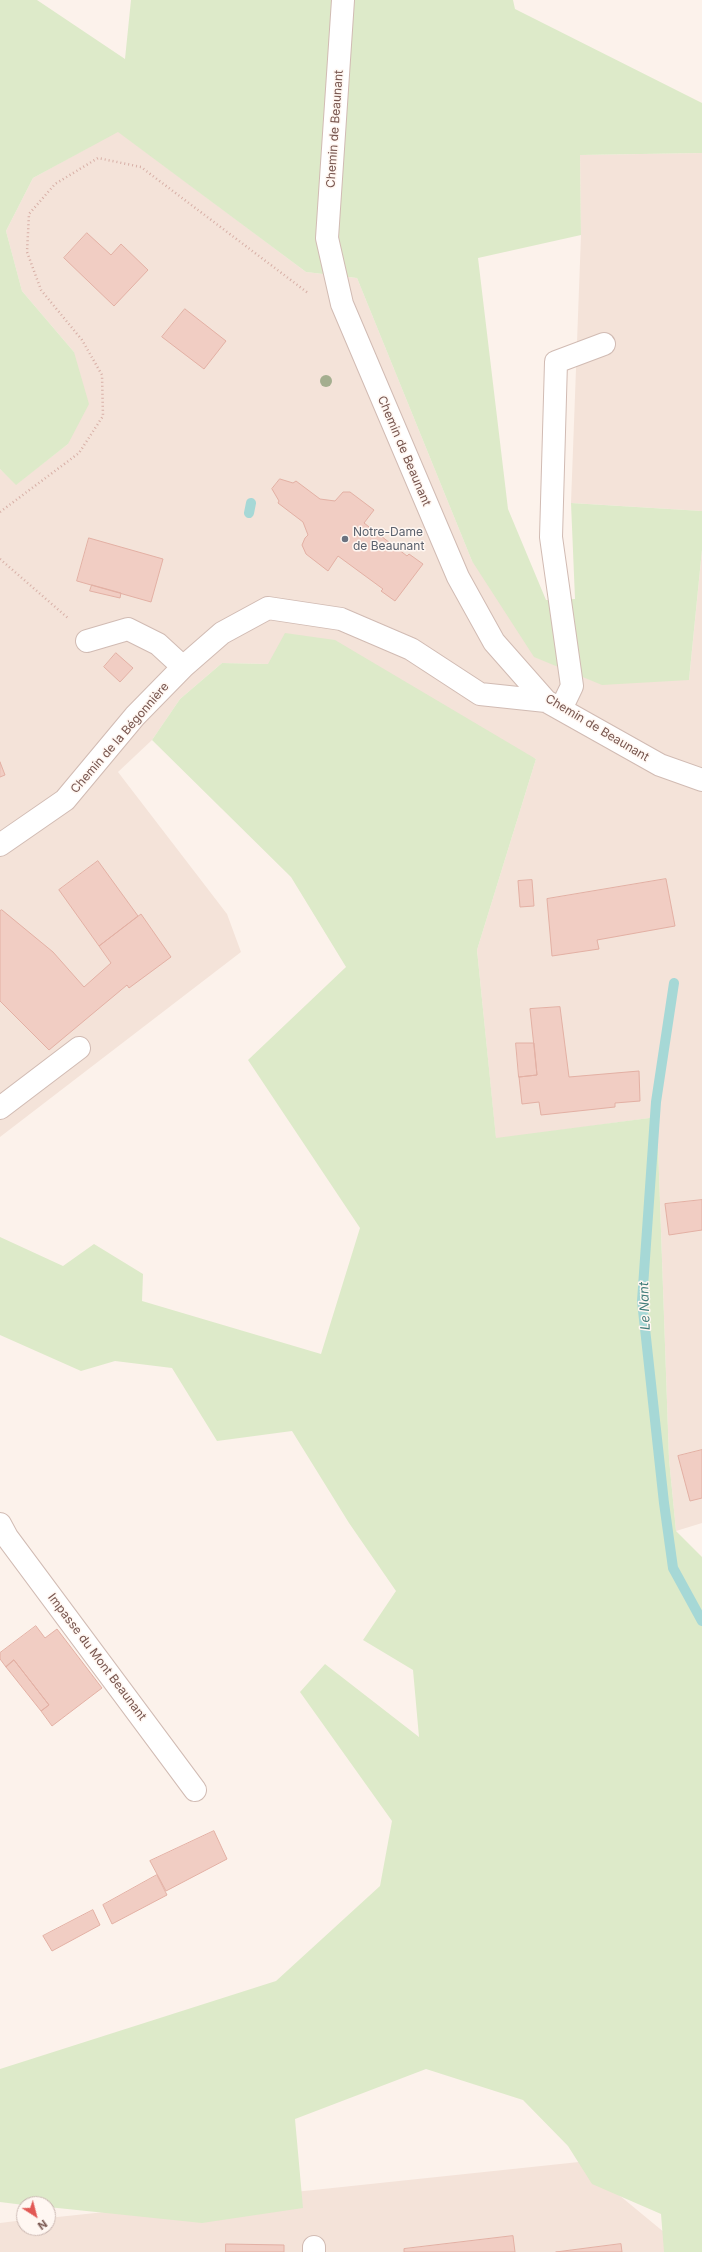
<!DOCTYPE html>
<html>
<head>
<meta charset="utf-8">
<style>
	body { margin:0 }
	#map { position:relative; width:702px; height:2252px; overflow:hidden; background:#fcf2eb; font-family:Inter,sans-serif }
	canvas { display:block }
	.north { position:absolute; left:16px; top:2196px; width:40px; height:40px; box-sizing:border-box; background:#fff7f2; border:1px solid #c9b6b0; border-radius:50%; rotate:144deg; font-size:11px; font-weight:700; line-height:16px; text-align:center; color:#77554e }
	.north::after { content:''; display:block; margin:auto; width:14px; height:18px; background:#e25955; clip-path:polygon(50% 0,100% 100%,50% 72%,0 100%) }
</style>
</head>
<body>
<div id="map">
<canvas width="702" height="2252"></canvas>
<div class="north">N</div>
</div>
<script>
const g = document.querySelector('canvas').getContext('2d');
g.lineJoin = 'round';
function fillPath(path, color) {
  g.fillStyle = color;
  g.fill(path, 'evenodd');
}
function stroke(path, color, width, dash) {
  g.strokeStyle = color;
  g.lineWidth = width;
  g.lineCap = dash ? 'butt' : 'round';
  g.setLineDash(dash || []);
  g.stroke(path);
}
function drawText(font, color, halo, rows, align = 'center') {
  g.font = font + ' Inter,sans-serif';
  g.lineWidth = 3;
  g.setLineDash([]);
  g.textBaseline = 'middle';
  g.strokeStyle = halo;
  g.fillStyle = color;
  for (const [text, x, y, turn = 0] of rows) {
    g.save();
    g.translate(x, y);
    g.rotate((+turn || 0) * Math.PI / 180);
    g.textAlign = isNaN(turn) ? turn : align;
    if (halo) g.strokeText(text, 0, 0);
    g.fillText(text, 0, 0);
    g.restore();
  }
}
fillPath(new Path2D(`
	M118,131L306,272L357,278L472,561L689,680L702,550V1523L676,1531L669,1459L657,1117L496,1139L477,950L536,759L268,664L222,663L180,699L152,740L118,772L227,914L241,952L0,1137V469L16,484L68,444L74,352L22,291L6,231L33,178Z
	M702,153V511L571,503L581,235L580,155Z
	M579,2162L688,2252H0V2223L24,2220V2228H48V2218Z`), '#f4e3d9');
fillPath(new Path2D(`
	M0,0H37L125,59L131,0H513L515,9L702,103V153L580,155L581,235L478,258L508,509L546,600L575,599L571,503L702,511V550L689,680L602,685L534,657L472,561L357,278L306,272L118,132L33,178L6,231L22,291L74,352L89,404L68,444L16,485L0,469Z
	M285,633L335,640L536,759L477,950L496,1138L657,1117L669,1459L676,1531L702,1557V2252H664L661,2214L592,2184L568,2146L523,2100L426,2069L295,2119L303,2208L202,2223L48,2207V2204L24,2205L0,2202V2069L276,1981L380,1886L392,1821L300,1692L325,1664L419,1737L413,1670L363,1640L396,1591L349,1523L292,1431L217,1441L172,1368L115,1361L81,1371L0,1335V1237L63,1266L94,1244L143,1274L142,1301L321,1354L360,1228L248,1060L346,967L291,877L152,740L180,699L222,663L268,664Z`), '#ddeac9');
stroke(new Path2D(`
	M249,513L251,503
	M674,983L656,1102L642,1301L664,1503L673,1568L702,1621`), '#a6d8d6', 10);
const building = new Path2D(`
	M87,233L111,255L121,244L148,270L114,306L64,258Z
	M185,309L226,341L204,369L162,337Z
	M280,479L293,483L296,481L320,499L335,501L343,492H350L374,510L364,523L407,556L409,554L423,564L395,601L381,591L383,589L338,556L328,571L306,554L302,545L305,538L308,535L303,522L278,503L279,501L272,489Z
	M89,538L163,559L151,602L77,581Z
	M92,585L121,593L120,598L90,591Z
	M116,653L133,668L120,682L104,667Z
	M0,762L5,775L0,777Z
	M98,861L138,916L99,946L59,890Z
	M666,879L675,926L597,940L599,949L552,956L547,899Z
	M532,880L534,906L520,907L518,881Z
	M2,910L53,952L84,987L111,963L99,946L141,914L171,957L129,988L127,985L49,1050L0,1001V911Z
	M560,1007L569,1077L639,1071L640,1101L615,1103V1107L541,1115L539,1102L522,1104L519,1077L537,1075L530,1009Z
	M516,1043H534L537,1075L519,1077Z
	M702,1200V1230L669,1235L665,1204Z
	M702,1450V1498L690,1501L678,1456Z
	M36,1626L45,1638L57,1629L102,1688L52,1726L41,1711L49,1705L14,1660L6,1667L0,1659V1653Z
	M14,1660L49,1705L41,1711L6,1667Z
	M214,1831L227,1859L166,1891L150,1861Z
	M157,1875L167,1895L112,1924L103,1905Z
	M93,1910L100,1925L52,1951L43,1936Z
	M513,2236L515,2252H404V2249Z
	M226,2244L284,2245V2252H226Z
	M621,2244L622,2252H556Z`);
fillPath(building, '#f1cdc3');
stroke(building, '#e3b0a4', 1);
const minor = new Path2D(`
	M343,0L327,238L342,304L458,577L494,642L546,701L660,765L702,780
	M87,641L128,629L158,644L183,667
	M561,709L572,686L551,537L556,362L604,344
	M0,845L65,800L135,716L183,667L222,633L268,608L341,619L411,649L480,694L546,701
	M0,1108L79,1048
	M0,1524L7,1537L195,1790
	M314,2247V2252`);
stroke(minor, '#d1bbb3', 24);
stroke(new Path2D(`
	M0,512L79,453L103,416L102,375L82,340L41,290L27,252L29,214L55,184L98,158L141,167L308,293
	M0,559L69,619`), '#d7afa6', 2.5, [1, 3]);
stroke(minor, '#fff', 22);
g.fillStyle = '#a4ae8f';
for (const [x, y] of [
	[326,381]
]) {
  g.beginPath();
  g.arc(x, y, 6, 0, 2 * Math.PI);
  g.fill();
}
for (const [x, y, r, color] of [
	[345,539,4,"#6b7280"]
]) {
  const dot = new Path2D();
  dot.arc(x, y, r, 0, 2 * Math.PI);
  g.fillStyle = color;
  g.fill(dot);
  stroke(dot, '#fff7f2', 1.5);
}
drawText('12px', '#77554e', '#fff7f2', [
	["Chemin de Beaunant",335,129,-86],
	["Chemin de Beaunant",404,451,67],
	["Chemin de Beaunant",597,728,31],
	["Chemin de la Bégonnière",120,738,-49],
	["Impasse du Mont Beaunant",97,1657,53]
]);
drawText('12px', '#5b616d', '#fff7f2', [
	["Notre-Dame",353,532],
	["de Beaunant",353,546]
], 'left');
drawText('italic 13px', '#417c7a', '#fff7f2', [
	["Le Nant",645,1306,-92]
]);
</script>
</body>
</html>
